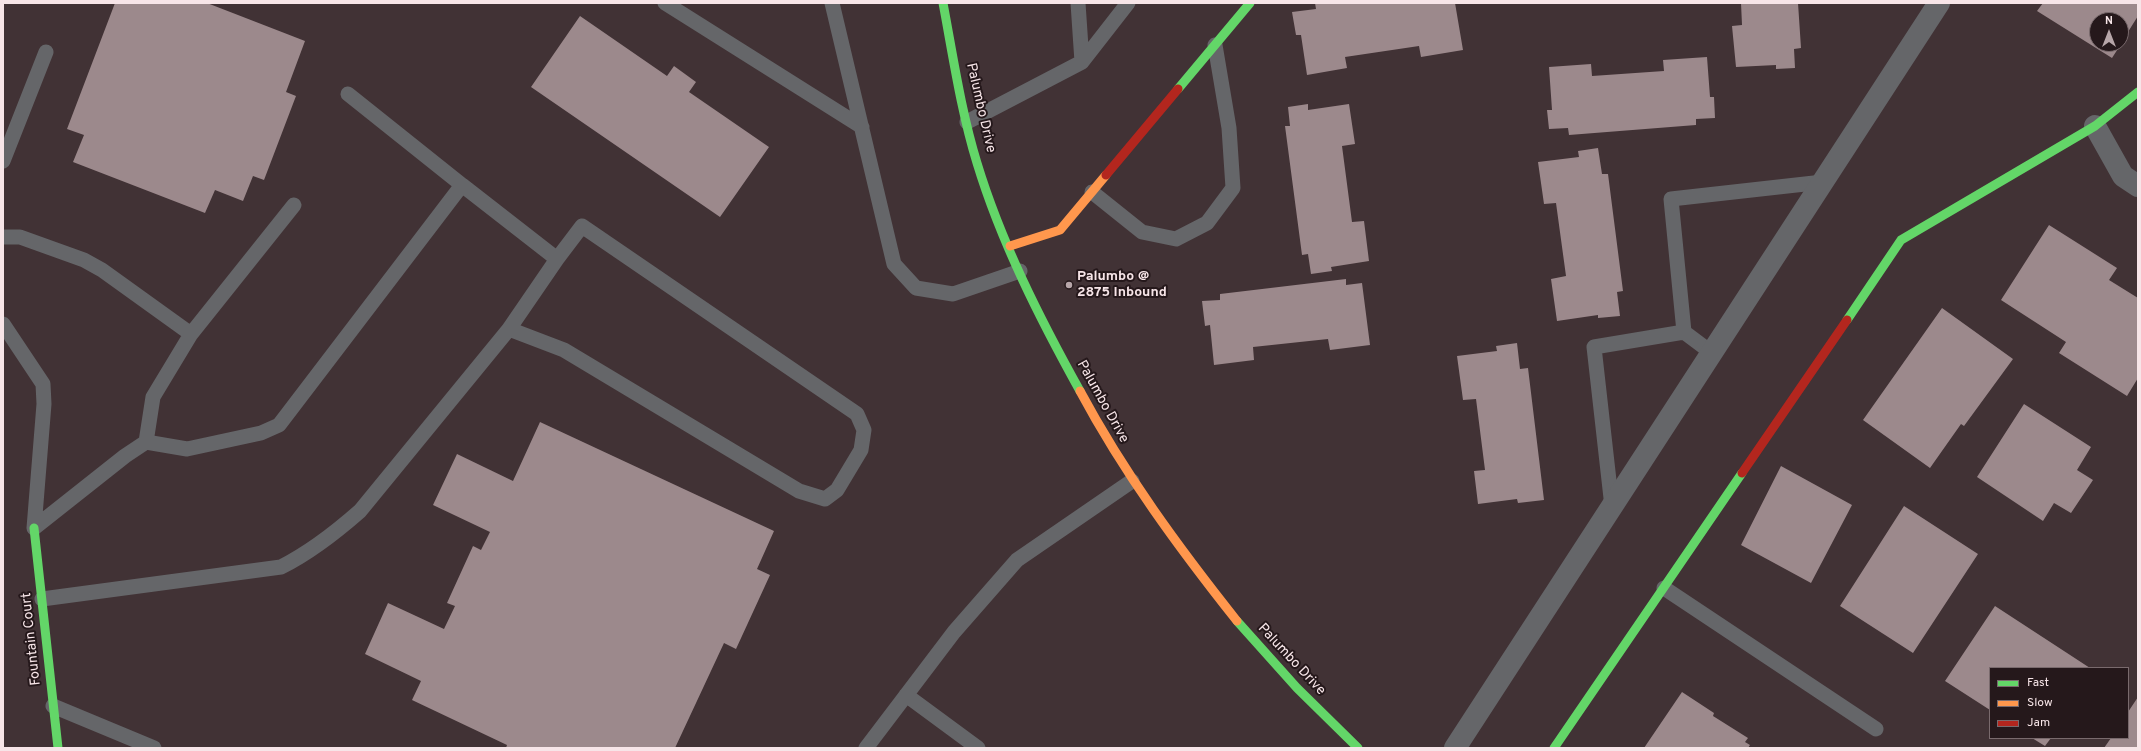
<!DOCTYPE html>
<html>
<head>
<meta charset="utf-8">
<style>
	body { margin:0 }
	#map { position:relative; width:2141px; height:751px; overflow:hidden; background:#413235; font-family:Overpass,sans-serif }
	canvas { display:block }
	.frame { position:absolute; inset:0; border:4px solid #f7e5e8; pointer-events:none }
	.legend { position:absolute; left:1989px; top:667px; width:140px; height:72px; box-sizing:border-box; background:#25181b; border:1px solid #796a6d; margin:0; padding:5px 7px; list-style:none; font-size:12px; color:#f7e5e8 }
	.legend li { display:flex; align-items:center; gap:8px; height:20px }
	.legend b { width:20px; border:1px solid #796a6d }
	.north { position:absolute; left:2089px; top:12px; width:40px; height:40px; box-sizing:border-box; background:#25181b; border:1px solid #796a6d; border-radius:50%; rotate:0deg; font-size:11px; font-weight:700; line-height:16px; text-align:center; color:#f7e5e8 }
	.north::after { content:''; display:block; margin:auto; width:14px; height:18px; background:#b7a6a9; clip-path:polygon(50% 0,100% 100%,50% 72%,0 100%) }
</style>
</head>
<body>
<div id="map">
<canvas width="2141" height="751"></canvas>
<div class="frame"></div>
<ul class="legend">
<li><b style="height:5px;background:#63d668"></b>Fast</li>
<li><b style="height:5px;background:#ff974d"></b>Slow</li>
<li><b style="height:5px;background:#b3261e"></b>Jam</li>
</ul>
<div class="north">N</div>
</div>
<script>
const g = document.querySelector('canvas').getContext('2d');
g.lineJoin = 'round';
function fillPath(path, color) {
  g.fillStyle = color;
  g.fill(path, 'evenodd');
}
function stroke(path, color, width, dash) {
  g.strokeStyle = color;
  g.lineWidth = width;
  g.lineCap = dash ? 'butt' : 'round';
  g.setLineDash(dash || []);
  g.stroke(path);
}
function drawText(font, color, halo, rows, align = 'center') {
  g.font = font + ' Overpass,sans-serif';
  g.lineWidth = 4;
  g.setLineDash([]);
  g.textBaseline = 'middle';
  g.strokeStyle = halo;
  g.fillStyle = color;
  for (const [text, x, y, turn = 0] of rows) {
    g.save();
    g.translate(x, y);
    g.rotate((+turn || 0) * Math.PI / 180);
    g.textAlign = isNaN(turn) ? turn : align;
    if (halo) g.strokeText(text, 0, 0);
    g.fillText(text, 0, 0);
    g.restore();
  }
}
fillPath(new Path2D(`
	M115,3H207L305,41L286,92L296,96L264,180L253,176L243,201L215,190L205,213L73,162L84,135L67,129Z
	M1315,3H1455L1463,50L1421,57L1419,46L1345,57L1347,68L1307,75L1301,35H1296L1292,12L1316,9Z
	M1741,3H1798L1801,48L1794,49L1795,68L1776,69V65L1736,67L1732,26L1742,25Z
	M2043,3H2138V16L2121,43V20H2097V44H2121L2112,58L2037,11Z
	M580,16L667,76L674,66L696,82L689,92L769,147L720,217L531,87Z
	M1707,57L1710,97H1714L1715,118L1696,119V125L1569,135L1568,128L1549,129L1547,110H1552L1549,67L1591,64L1592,76L1664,71L1663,60Z
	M1308,104V110L1349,104L1355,144L1342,146L1352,222L1364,221L1369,261L1331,267L1332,271L1311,274L1308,254L1302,255L1285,126H1290L1288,107Z
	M1598,148L1602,174H1608L1623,291L1617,292L1620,316L1598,318V315L1557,321L1551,279L1566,276L1556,203L1544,204L1538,162L1579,157L1578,151Z
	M2049,225L2117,268L2109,280L2138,298V378L2127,396L2059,353L2066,342L2001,300Z
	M1346,279V285L1362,283L1370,345L1330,350L1328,339L1253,347L1254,360L1214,365L1210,325L1205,326L1202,301L1220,300V294Z
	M1942,308L2013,359L1964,426L1961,424L1930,468L1863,420Z
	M1517,343L1520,369L1528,368L1544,500L1518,503L1517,499L1478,504L1474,471L1485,470L1476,399L1463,400L1457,356L1497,351L1496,346Z
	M2024,404L2091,447L2077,470L2093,480L2071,513L2054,503L2043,521L1977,477Z
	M540,422L774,531L757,569L770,575L736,649L724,643L675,748H506L507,745L412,700L421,681L365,654L388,603L444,629L455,606L447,603L473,546L481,550L490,532L433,505L457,454L513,481Z
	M1781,466L1852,505L1811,583L1741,545Z
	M1904,506L1978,554L1913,653L1840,606Z
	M1995,606L2090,668H1990V710L1945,681Z
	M1682,692L1714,713L1713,716L1748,738L1745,742L1750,745L1748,748H1644Z
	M2138,697V748H2104L2111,738H2128V712Z
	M2032,738H2051L2045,746Z`), '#9c898c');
stroke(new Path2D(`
	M665,3L862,127
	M832,3L894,264L916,288L953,294L1020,271
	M1078,3L1082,62
	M348,94L462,185
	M967,122L1082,62L1128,3
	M3,161L46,52
	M1092,192L1142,232L1176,239L1207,223L1233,188L1229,128L1215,45
	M3,237H20L84,260L102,270L191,334L294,205
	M3,324L43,384L44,404L34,528
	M1684,332L1712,353
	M146,442L187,449L261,433L279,425L462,185L557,259L582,226L857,414L864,430L861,450L837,490L825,499L799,491L564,350L509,329L557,259
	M1612,507L1594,347L1684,332L1671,199L1823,182
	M34,528L125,456L146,442L153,397L191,334
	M1664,588L1876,729
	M42,599L281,567C311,552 335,533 360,511L509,329
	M906,695L978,748
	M53,706L154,748
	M866,748L954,632L1017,560L1132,481`), '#656669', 15);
stroke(new Path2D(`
	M2095,126L2123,176L2138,186
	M1455,748L1939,3`), '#656669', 22);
stroke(new Path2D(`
	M943,3C953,56 961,111 977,163C1001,242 1040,319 1080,391
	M1178,89L1250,3
	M1847,320L1901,240L2095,126L2138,92
	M34,528L58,748
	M1237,621L1297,688L1358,748
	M1554,748L1742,473`), '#63d668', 9);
stroke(new Path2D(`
	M1010,246L1060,230L1106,175
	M1080,391C1124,473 1179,548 1237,621`), '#ff974d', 9);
stroke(new Path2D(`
	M1106,175L1178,89
	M1742,473L1847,320`), '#b3261e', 9);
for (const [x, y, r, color] of [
	[1069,285,4,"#b7a6a9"]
]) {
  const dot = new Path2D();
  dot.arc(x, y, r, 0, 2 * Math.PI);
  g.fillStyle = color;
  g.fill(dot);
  stroke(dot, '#25181b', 1.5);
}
drawText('14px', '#f7e5e8', '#25181b', [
	["Palumbo Drive",980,108,77],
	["Palumbo Drive",1102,402,61],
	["Fountain Court",32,639,-96],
	["Palumbo Drive",1291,660,47]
]);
drawText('bold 14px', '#f7e5e8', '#25181b', [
	["Palumbo @",1077,277],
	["2875 Inbound",1077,293]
], 'left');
</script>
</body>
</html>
